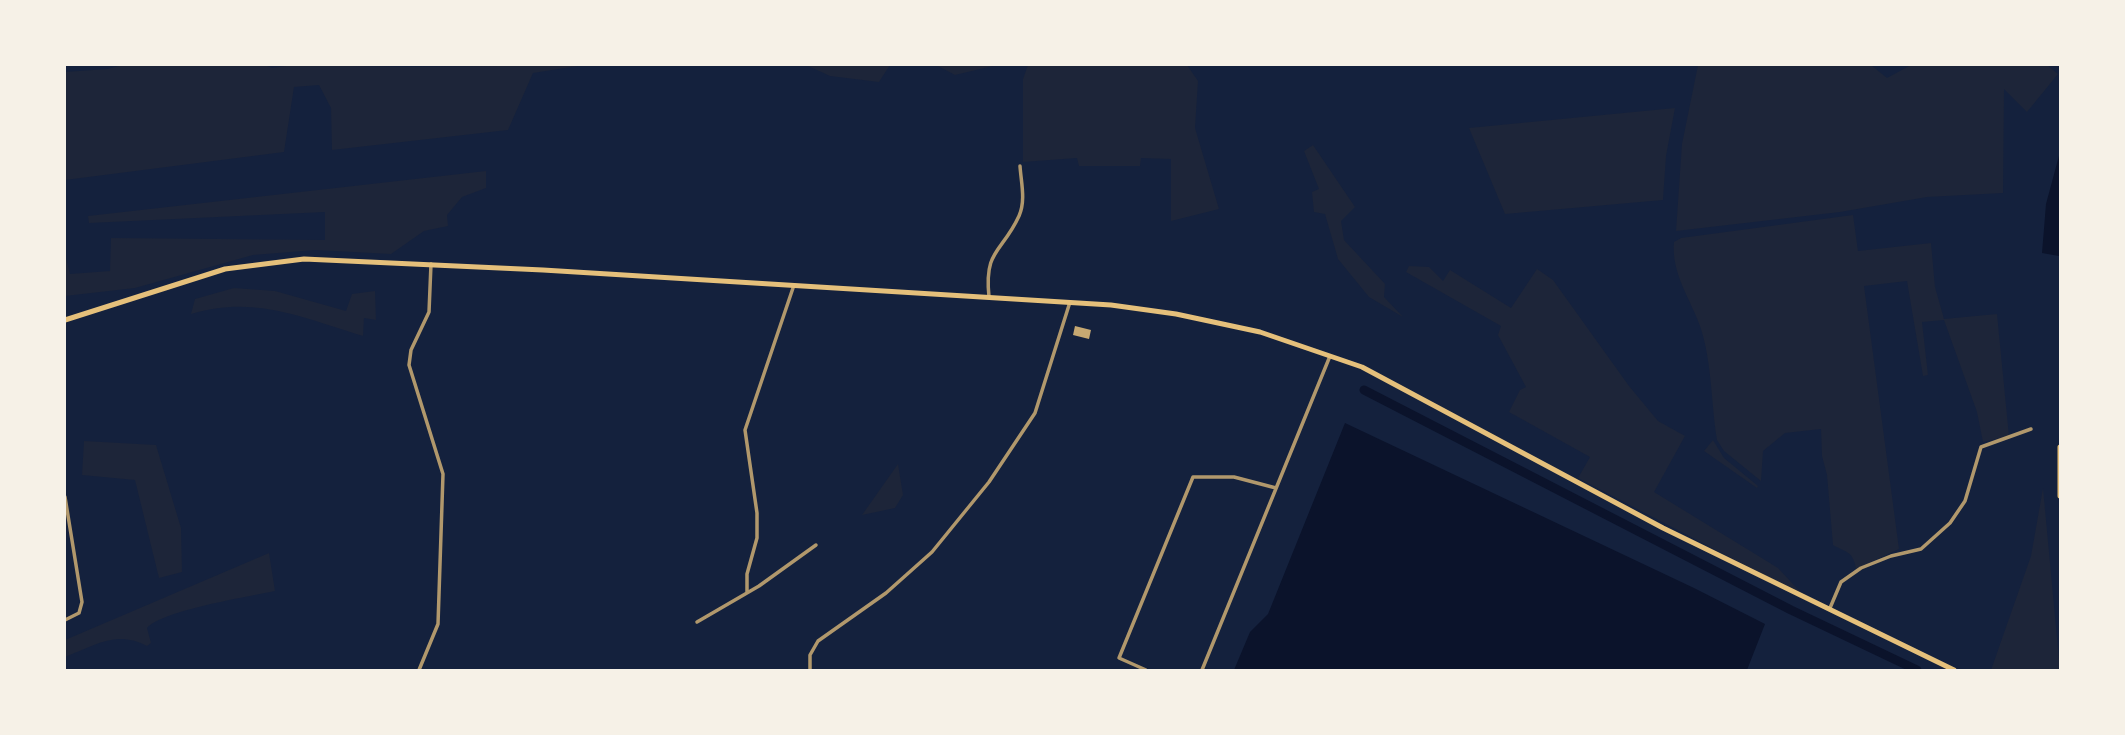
<!DOCTYPE html>
<html>
<head>
<meta charset="utf-8">
<style>
	body { margin:0 }
	#map { position:relative; width:2125px; height:735px; overflow:hidden; background:#14213d; font-family:"IBM Plex Sans",sans-serif }
	canvas { display:block }
	.frame { position:absolute; inset:0; border:66px solid #f6f1e7; pointer-events:none }
</style>
</head>
<body>
<div id="map">
<canvas width="2125" height="735"></canvas>
<div class="frame"></div>
</div>
<script>
const g = document.querySelector('canvas').getContext('2d');
g.lineJoin = 'round';
function fillPath(path, color) {
  g.fillStyle = color;
  g.fill(path, 'evenodd');
}
function stroke(path, color, width, dash) {
  g.strokeStyle = color;
  g.lineWidth = width;
  g.lineCap = dash ? 'butt' : 'round';
  g.setLineDash(dash || []);
  g.stroke(path);
}
fillPath(new Path2D(`
	M123,65H265L272,68L293,65L410,67L584,65L533,73L508,130L332,150L331,108L319,85L294,87L284,152L65,180V72L107,69Z
	M806,65H890L879,82L830,76Z
	M936,65H997L955,75Z
	M1028,65H1187L1198,81L1195,128L1219,209L1171,221V159L1141,158L1140,166H1079L1077,158L1023,162V79Z
	M1698,65H1871L1887,78L1911,65H2047L2058,74L2027,112L2004,89L2003,193L1927,197L1840,212L1676,231L1682,144Z
	M1675,108L1666,156L1663,200L1505,214L1469,128Z
	M1313,145L1355,207L1341,221L1344,240L1385,284L1384,297L1403,317L1369,297L1338,259L1325,214L1314,212L1312,192L1319,189L1304,151Z
	M486,171V188L462,197L447,215L448,226L424,231L391,254L315,250L253,255L135,288L65,296V254L70,274L110,271L111,238L325,240V212L89,223L88,216Z
	M1853,215L1858,251L1931,243L1935,287L1944,319L1997,314L2009,436L1983,442L1977,412L1944,320L1922,322L1928,375L1923,376L1907,281L1864,286L1899,549L1856,569C1853,551 1847,553 1833,545L1827,475L1822,456L1821,429L1785,433L1763,451L1761,481L1724,451L1717,440C1711,403 1712,361 1700,326C1690,298 1671,273 1674,242L1681,238Z
	M1409,266L1429,267L1443,281L1450,270L1511,308L1537,269L1553,280L1629,386L1658,421L1685,436L1654,492L1778,568L1804,596L1578,478L1590,457L1509,412L1520,390L1526,387L1498,335L1501,326L1406,272Z
	M234,288L275,291L346,311L352,294L375,291L376,320L364,318L363,336C302,318 255,295 191,314L195,299Z
	M1713,440L1724,458L1758,486L1757,488L1704,451Z
	M84,441L156,445L181,528L182,572L159,578L135,480L82,475Z
	M898,464L903,495L895,508L862,515Z
	M2043,488L2060,670H1991L2031,556Z
	M269,553L275,591C248,597 163,610 147,628L151,643L147,646C116,630 96,645 65,657V640Z`), '#1d2539');
fillPath(new Path2D(`
	M2060,152V252L2059,256L2042,253L2046,204Z
	M1345,423L1694,588L1765,624L1747,670H1234L1250,632L1268,614Z`), '#0b132b');
stroke(new Path2D(`
	M1364,390L1791,610L1917,670`), '#0b132b', 9);
fillPath(new Path2D(`
	M1075,326L1091,330L1089,339L1073,335Z`), '#c6a872');
stroke(new Path2D(`
	M989,297C984,249 1002,253 1019,216C1026,200 1021,182 1020,166
	M747,593V574L757,538V513L745,430L794,285
	M1830,608L1841,582L1861,568L1891,556L1921,549L1950,523L1965,501L1981,447L2031,429
	M65,620L79,613L82,602L65,497
	M697,622L759,586L816,545
	M419,670L438,624L443,474L409,365L411,350L429,312L431,264
	M810,670V655L818,641L886,593L932,552L989,482L1035,413L1070,302
	M1146,670L1119,658L1193,477H1234L1276,488
	M1202,670L1330,356`), '#b1986c', 3.5);
stroke(new Path2D(`
	M65,320L225,269L304,259L543,270L1111,305L1176,314L1260,332L1362,367L1663,528L1954,670
	M2060,447V496`), '#e5c07b', 5);
</script>
</body>
</html>
